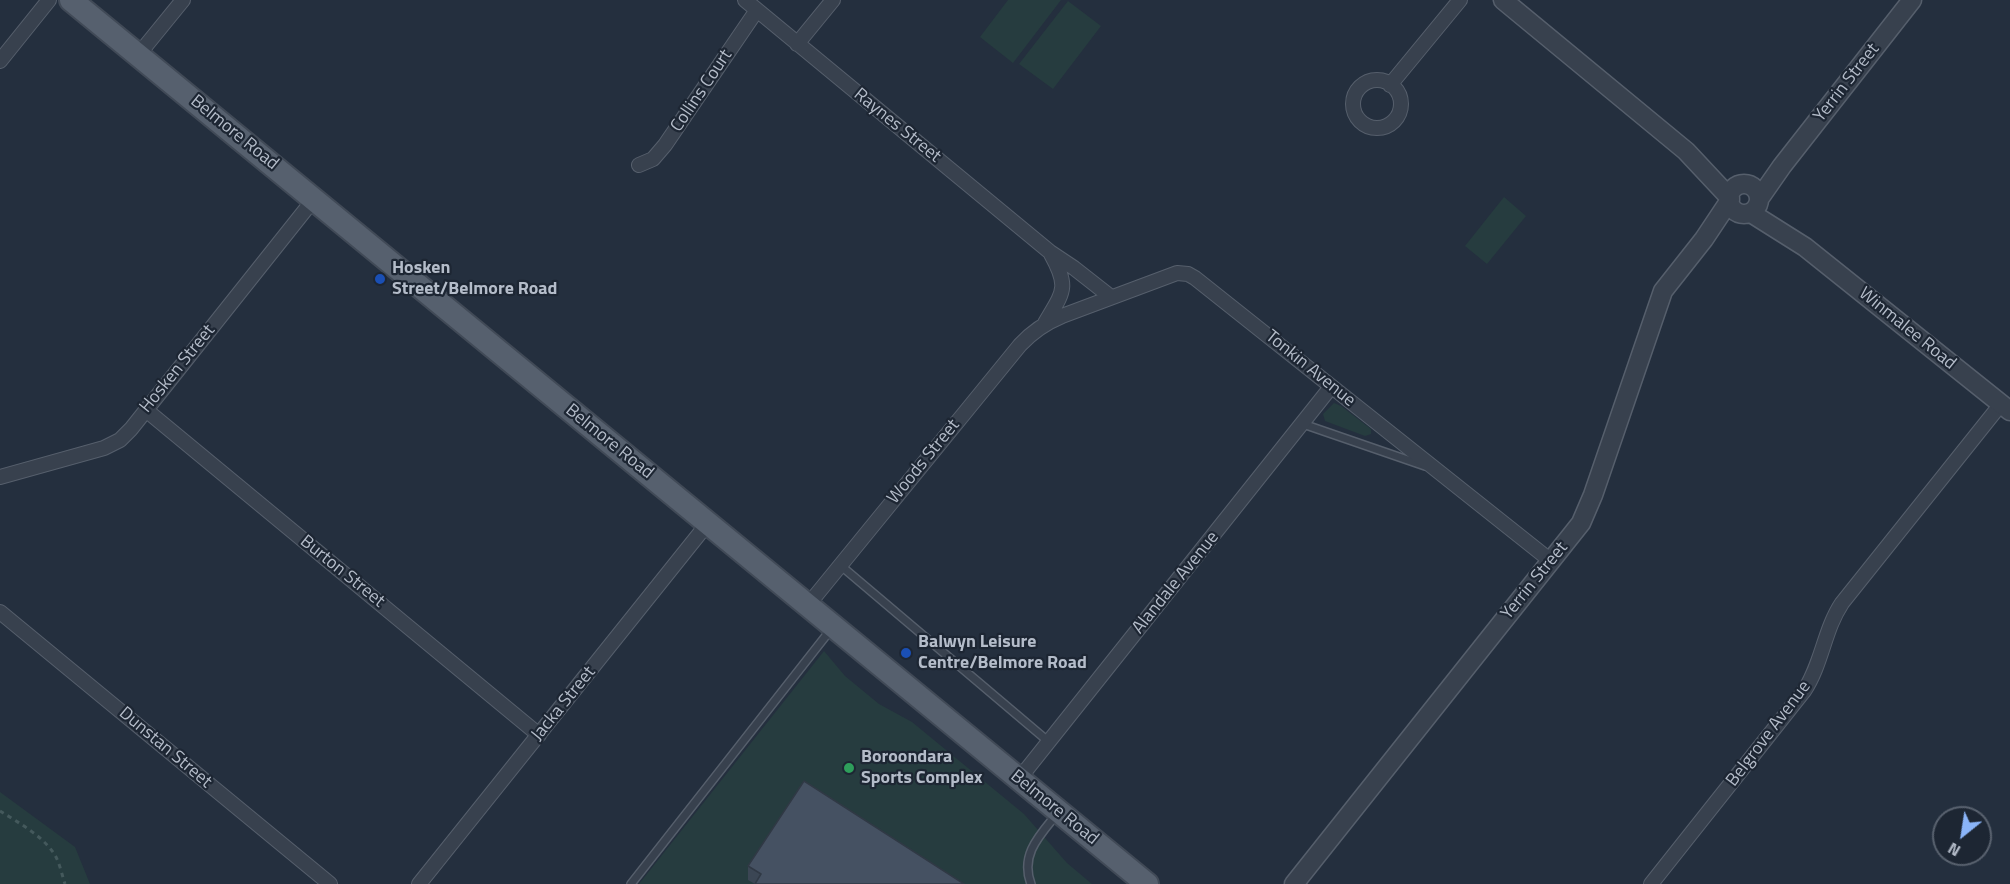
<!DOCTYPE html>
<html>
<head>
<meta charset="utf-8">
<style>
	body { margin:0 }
	#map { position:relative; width:2010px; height:884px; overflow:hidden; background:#242f3e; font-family:"Titillium Web",sans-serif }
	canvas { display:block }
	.north { position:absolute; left:1932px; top:806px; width:60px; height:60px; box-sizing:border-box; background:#1d2633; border:2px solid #59626f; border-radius:50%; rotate:210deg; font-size:16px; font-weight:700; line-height:24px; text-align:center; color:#b4bcc9 }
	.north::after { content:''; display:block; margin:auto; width:21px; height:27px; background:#8ab4f8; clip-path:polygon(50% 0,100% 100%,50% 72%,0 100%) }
</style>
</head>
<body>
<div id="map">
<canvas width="2010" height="884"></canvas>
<div class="north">N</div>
</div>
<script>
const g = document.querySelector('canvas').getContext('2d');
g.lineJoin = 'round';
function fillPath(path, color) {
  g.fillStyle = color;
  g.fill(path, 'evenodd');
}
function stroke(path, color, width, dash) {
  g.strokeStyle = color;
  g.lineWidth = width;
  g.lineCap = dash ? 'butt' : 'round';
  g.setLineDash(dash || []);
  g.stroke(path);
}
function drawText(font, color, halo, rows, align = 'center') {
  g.font = font + ' "Titillium Web",sans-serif';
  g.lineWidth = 4.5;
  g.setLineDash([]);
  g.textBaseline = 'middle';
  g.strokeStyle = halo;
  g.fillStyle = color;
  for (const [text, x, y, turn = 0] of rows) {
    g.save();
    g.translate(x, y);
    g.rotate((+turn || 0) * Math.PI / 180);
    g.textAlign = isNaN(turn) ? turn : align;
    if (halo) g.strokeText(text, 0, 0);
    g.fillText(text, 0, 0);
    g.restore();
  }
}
fillPath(new Path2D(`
	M1008,0H1061L1013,63L980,37Z
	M1068,1L1101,26L1053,89L1019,64Z
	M1504,197L1526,216L1487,264L1465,246Z
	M1334,403L1341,406L1371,429V434L1365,436L1325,421L1323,414Z
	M824,651L845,676L879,704L912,722L1024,814L1067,863L1092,884H639Z
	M0,792L75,847L90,884H0Z`), '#263c3f');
const service = new Path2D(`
	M1303,424L1425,466
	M840,565L1049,742
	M631,884L832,628
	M1031,884C1020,855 1039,836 1056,815`);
const minor = new Path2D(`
	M745,0L1050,252L1074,268L1111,297
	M797,44L833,0
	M139,54L183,0
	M0,61L49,0
	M1353 104a24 24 0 1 1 48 0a24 24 0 1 1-48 0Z
	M1390,85L1460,0
	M639,165L653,159L665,145L757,10
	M1045,323C1063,292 1070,288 1051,254
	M146,410L539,735
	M0,477L104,448L120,440L131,429L314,199
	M808,605L1020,345C1033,331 1045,323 1062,316L1177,273L1188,274L1195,278L1551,561
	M0,612L330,884
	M1019,779L1331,387
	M419,884L708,523
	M1651,884L1804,691C1822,664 1824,630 1842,603L2001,404`);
const tertiary = new Path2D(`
	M1503,0L1686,151L1730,198
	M1729 199a15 15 0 1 1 30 0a15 15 0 1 1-30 0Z
	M1759,199L1782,166L1912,0
	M1751,213L1805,247L2010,411
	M1294,884L1581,523L1593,495L1663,291L1704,239L1730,200`);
const primary = new Path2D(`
	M71,0L1147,884`);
stroke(service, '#565f6c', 10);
stroke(minor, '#565f6c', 16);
stroke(tertiary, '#565f6c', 21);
stroke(primary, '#414a57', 26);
stroke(new Path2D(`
	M0,811C19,823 45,837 56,857C60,865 62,875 65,884`), '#44595c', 3, [4.5, 4.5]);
stroke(service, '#38414e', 7);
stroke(minor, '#38414e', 14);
stroke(tertiary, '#38414e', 18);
stroke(primary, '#56606e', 22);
fillPath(new Path2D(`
	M748,866L964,884H755L748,880Z`), '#3b4654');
const building = new Path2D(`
	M804,781L964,884H755L761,874L748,866Z`);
fillPath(building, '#455162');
stroke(building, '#303945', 1.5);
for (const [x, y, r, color] of [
	[380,279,6,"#1a4fb4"],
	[906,653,6,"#1a4fb4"],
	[849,768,6,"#2e9e5b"]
]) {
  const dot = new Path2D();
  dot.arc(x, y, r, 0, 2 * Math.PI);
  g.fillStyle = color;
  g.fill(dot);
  stroke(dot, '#1d2633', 2);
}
drawText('18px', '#b4bcc9', '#1d2633', [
	["Yerrin Street",1847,83,-52],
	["Collins Court",702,91,-56],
	["Raynes Street",897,126,39],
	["Belmore Road",234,133,39],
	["Winmalee Road",1907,329,39],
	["Hosken Street",178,369,-51],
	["Tonkin Avenue",1310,369,39],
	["Belmore Road",609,442,39],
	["Woods Street",924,462,-51],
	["Burton Street",342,572,39],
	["Yerrin Street",1535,581,-51],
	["Alandale Avenue",1176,583,-51],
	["Jacka Street",564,704,-51],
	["Belgrove Avenue",1769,734,-53],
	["Dunstan Street",165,748,40],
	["Belmore Road",1054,808,39]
]);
drawText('bold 18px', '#b4bcc9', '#1d2633', [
	["Hosken",392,269],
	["Street/Belmore Road",392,290],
	["Balwyn Leisure",918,643],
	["Centre/Belmore Road",918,664],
	["Boroondara",861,758],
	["Sports Complex",861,779]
], 'left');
</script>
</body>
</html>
